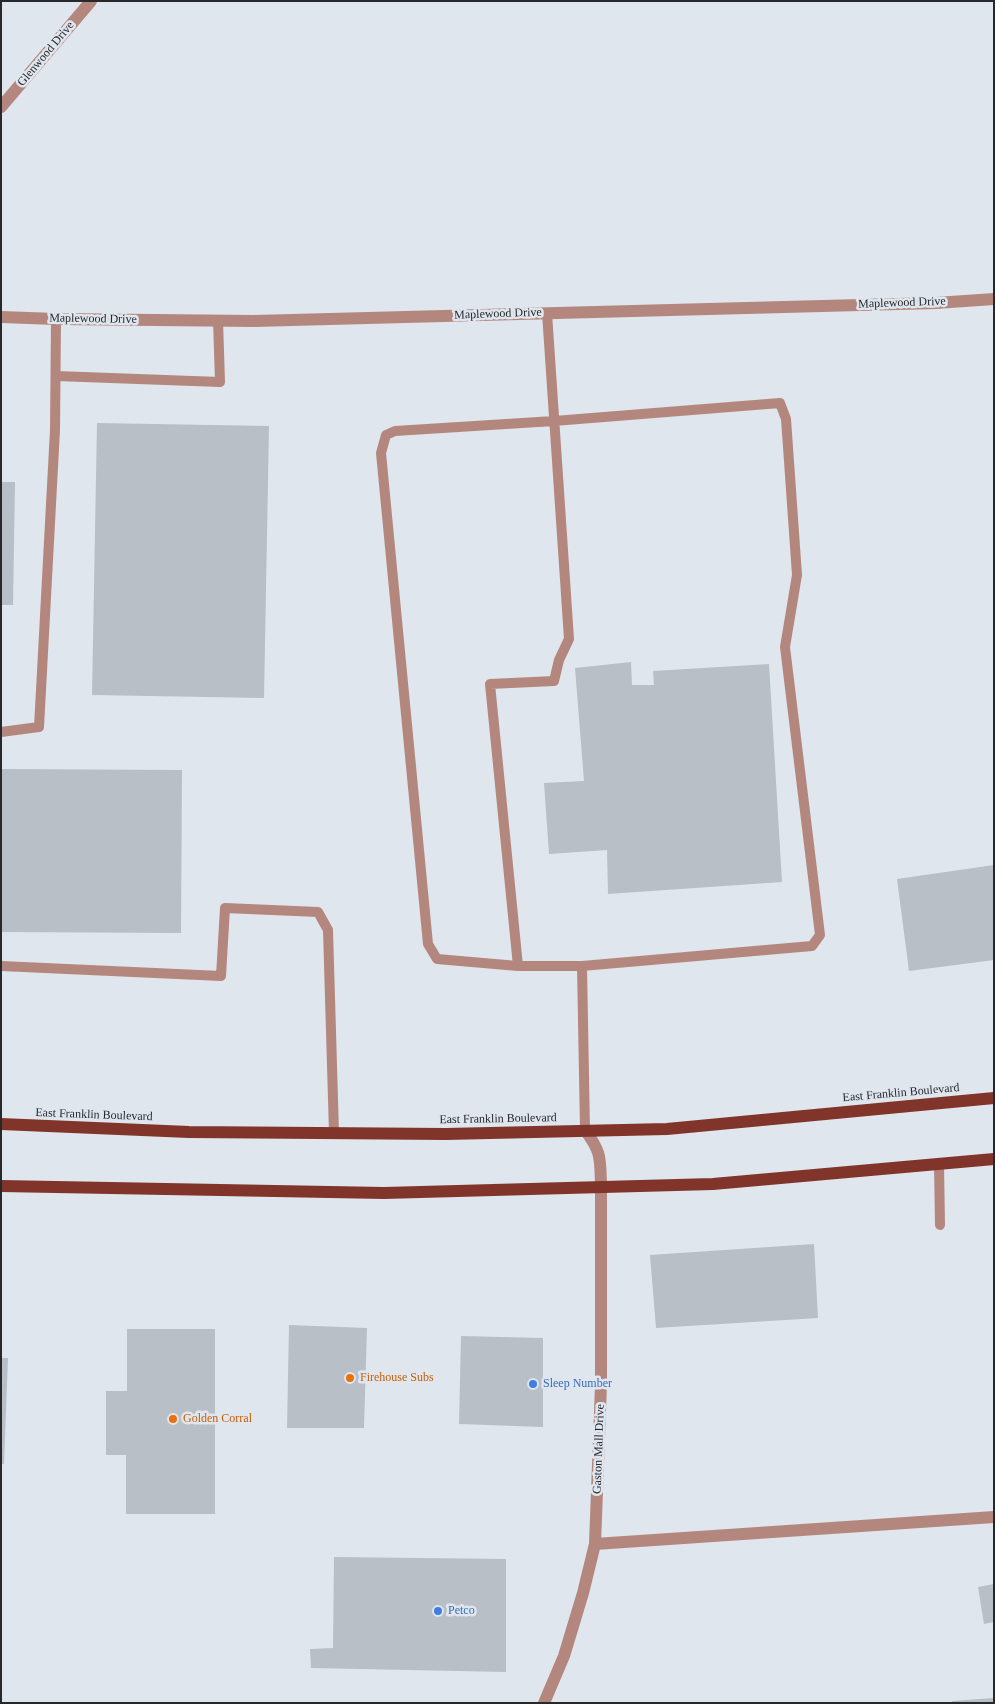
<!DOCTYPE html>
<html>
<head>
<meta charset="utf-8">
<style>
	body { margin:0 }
	#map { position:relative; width:995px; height:1704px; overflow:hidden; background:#e0e6ee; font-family:Georgia,serif }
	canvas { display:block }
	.frame { position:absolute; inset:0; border:2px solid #26282b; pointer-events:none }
</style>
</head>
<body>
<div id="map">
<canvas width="995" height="1704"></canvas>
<div class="frame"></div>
</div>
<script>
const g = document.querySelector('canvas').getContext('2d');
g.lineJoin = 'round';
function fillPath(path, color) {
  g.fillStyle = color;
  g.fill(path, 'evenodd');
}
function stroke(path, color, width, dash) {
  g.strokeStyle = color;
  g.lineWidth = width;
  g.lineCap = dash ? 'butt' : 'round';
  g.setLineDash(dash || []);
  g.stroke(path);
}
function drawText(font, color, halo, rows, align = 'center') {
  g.font = font + ' Georgia,serif';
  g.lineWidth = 5;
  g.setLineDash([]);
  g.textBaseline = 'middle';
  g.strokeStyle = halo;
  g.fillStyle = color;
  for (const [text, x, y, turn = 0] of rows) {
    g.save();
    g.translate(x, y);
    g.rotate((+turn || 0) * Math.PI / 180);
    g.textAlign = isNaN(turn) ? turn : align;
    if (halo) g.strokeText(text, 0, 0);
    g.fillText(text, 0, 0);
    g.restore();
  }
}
fillPath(new Path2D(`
	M97,423L269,426L264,698L92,695Z
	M1,482H15L13,605H1Z
	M631,662L632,685H654L653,671L769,664L782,882L608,894L607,850L549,854L544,783L584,781L575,668Z
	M1,769L182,770L181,933L1,932Z
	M994,865V960L909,971L897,879Z
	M814,1244L818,1318L656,1328L650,1255Z
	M289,1325L367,1328L364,1428H287Z
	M127,1329H215V1514H126V1455H106V1391H127Z
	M461,1336L543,1338V1427L459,1424Z
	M1,1358H8L4,1464H1Z
	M334,1557L506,1559V1672L311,1668L310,1649L333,1648Z
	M994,1584V1622L984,1624L978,1587Z
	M994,1698V1703H952V1701Z`), '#b9bfc6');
stroke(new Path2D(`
	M547,313L569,639L559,660L554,681L490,684L518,966H582L585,1130
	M56,376L220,382L218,320
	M1,732L39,727L55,430L56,319
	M1,966L221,976L225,908L318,912L328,930L334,1133
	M518,966L437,959L428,944L381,453L386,435L395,431L554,421L780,403L786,419L797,575L785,647L820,935L812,946L582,966
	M939,1165L940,1225`), '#b4877e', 10);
stroke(new Path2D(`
	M1,107L91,1
	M1,317L56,319L254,321L936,303L994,299
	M595,1544L994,1517
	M544,1703L564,1656L583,1593L595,1544L601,1385V1186C600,1158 602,1153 585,1130`), '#b4877e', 12);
stroke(new Path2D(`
	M1,1124L189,1132L446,1134L667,1129L994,1098
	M1,1186L384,1193L713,1184L994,1159`), '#81352a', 12);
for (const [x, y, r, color] of [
	[350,1378,5,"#e8710a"],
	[533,1384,5,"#3f7fe0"],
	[173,1419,5,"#e8710a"],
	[438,1611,5,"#3f7fe0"]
]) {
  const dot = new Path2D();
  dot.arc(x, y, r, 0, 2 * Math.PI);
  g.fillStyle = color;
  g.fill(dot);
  stroke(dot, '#e0e6ee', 2);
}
drawText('12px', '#26282b', '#e0e6ee', [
	["Glenwood Drive",46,54,-50],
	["Maplewood Drive",902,303,-2],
	["Maplewood Drive",498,314,-2],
	["Maplewood Drive",93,319,1],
	["East Franklin Boulevard",901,1093,-5],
	["East Franklin Boulevard",94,1115,2],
	["East Franklin Boulevard",498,1119,-1],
	["Gaston Mall Drive",599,1449,-88]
]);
drawText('12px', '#c56008', '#e0e6ee', [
	["Firehouse Subs",360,1378],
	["Golden Corral",183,1419]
], 'left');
drawText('12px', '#366cbe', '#e0e6ee', [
	["Sleep Number",543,1384],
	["Petco",448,1611]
], 'left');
</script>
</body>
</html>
